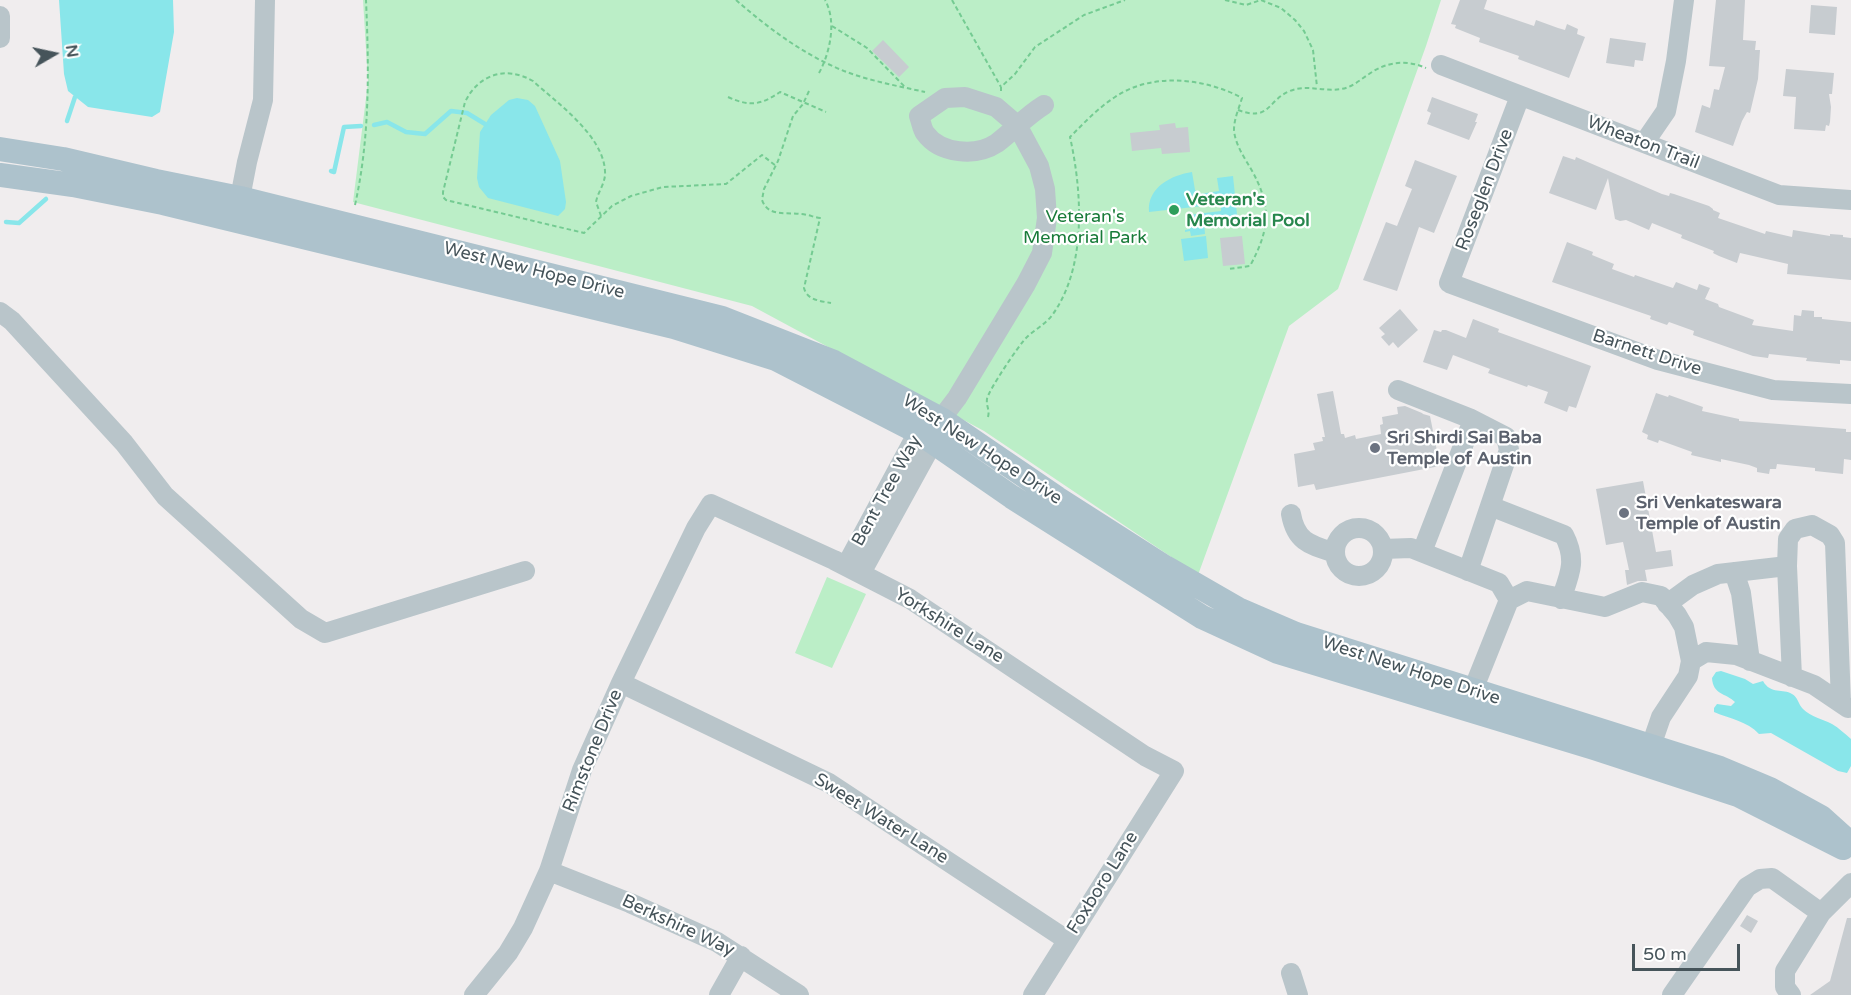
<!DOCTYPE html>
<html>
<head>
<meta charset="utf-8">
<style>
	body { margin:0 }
	#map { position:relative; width:1851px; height:995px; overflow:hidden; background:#f0edee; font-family:"Varela Round",sans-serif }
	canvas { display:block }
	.north { position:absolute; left:24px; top:24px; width:60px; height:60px; -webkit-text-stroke:4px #fff; paint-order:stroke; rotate:81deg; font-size:16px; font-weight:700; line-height:24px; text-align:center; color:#46545a }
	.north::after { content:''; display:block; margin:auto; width:21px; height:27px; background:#46545a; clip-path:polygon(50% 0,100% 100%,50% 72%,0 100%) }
	.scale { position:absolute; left:1632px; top:944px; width:108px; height:27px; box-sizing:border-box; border:3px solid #46545a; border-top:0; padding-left:8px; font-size:18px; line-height:21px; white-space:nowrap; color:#46545a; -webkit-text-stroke:4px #fff; paint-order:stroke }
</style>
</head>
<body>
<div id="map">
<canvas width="1851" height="995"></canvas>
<div class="north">N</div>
<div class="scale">50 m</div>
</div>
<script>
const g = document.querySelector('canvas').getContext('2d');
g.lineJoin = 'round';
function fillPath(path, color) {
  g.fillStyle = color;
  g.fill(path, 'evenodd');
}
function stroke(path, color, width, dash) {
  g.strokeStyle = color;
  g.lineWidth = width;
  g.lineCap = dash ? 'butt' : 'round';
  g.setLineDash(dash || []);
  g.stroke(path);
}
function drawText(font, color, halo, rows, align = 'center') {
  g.font = font + ' "Varela Round",sans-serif';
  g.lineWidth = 4.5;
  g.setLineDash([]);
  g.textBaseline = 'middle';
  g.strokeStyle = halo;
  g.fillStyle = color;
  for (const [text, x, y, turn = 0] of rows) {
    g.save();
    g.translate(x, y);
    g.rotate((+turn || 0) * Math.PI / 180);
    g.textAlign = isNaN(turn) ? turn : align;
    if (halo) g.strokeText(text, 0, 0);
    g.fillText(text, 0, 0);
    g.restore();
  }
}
fillPath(new Path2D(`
	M363,0H1441L1426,46L1338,289L1289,326L1198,575L984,431L752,306L353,202L368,82Z
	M827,577L866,594L832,668L795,653Z`), '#bbeec7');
fillPath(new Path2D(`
	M59,0H173L174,32L160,112L152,117L88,107L68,91L64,74Z
	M517,98L528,100L535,106L560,161L566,202L565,209L558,216L488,198L479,187L477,178L480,132L491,115L509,100Z
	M1192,172L1195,190L1200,194L1219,191L1217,178L1233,176L1238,224H1236L1235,219L1204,222L1205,234L1191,236L1190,231L1185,232V230L1190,229L1188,215L1221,211V204L1149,212C1147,187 1172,175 1192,172Z
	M1206,236L1208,258L1184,261L1181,239Z
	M1721,671L1745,679L1753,684L1763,681C1771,695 1783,688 1792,694C1798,697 1798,704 1803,709C1811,717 1823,719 1832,724C1839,728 1845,734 1851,739V766L1847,773L1838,771L1771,733L1759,734C1747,721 1730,719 1714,712V708L1717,704L1731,706L1735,702C1726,693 1713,695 1712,678L1716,672Z`), '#89e6ea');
stroke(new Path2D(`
	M67,121L75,97
	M374,125L387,122L406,132L425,134L451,111L467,113L485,124
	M331,171L334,172L344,127L361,126
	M6,222L19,223L46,199`), '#89e6ea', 4.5);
fillPath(new Path2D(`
	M1460,0H1487L1484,9L1534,26L1536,20L1558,28L1565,30L1567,24L1578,29L1577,34L1585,37L1569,78L1518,59L1519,56L1479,42L1480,38L1455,28L1456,25L1451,24Z
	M1716,0H1745L1743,40L1756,41L1755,50H1760L1758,79L1750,113L1747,112L1742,121L1733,146L1695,132L1702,105L1710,108L1714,89L1719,90L1725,67L1709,66Z
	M1811,5L1837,7L1835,35L1809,33Z
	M1610,38L1646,43L1643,61L1635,60L1634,67L1606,63Z
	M883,40L909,67L899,77L872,51Z
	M1786,69L1834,73L1832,94H1829L1831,107L1830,122L1829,126L1826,125L1825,131L1794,129L1796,97L1783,96Z
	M1432,97L1478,114L1475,122H1477L1469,140L1427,124L1431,113L1427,111Z
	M1175,123L1176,128L1188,127L1190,152L1162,154L1161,148L1132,151L1130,133L1160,130L1159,125Z
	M1563,156L1575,160L1576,157L1662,194L1669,196L1670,193L1674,194L1709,206L1713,209V210L1720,213L1718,218L1765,234L1766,231L1792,237L1793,230L1830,236V234L1843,235V237L1851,238V280L1787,274L1788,264L1740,253L1737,263L1719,256L1713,253L1714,251L1681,238L1682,235L1652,223L1649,230L1626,220L1620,221L1615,219L1608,178L1596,210L1549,193Z
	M1415,160L1457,176L1434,233L1419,227L1397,291L1363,280L1386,222L1397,226L1412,189L1405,186Z
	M1242,236L1245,264L1223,266L1220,238Z
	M1567,242L1593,252L1592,255L1614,264L1612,269L1634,277L1635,275L1673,288L1676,282L1697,290L1699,284L1710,288L1705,299L1718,304L1719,307L1754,320L1752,325L1793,331L1794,315L1801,316L1802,310L1814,311V317H1822V319L1851,322V361L1840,360V364L1806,361L1807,358L1769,354L1768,358L1753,356L1693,335L1694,331L1669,322L1667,325L1650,319L1651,316L1552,282Z
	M1400,309L1418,330L1398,348L1393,342L1389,346L1381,337L1385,334L1379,328Z
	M1473,319L1499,329L1498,332L1591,366L1576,408L1569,406L1567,412L1544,403L1548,392L1528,385L1527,387L1488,373L1490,369L1453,355L1447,370L1423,362L1434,330L1441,332L1442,330H1446L1466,338Z
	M1333,391L1341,434H1344L1345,438L1355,435L1356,439L1381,434L1380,425L1383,424L1382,417L1398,414L1397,407L1405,406L1422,413L1423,414L1430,416L1440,466L1316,490L1314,484L1298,487L1294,454L1315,450L1313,443L1323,441L1322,437H1325L1317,394Z
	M1656,393L1668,397L1669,395L1703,407L1702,411L1739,419V421L1846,429V432H1851V460L1844,459L1843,474L1815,471V468L1777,464L1776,469H1770L1769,474L1757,472V468L1749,465L1721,459V462L1691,455L1692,452L1659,440L1658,443L1647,439L1648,435L1642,432Z
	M1643,481L1656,552L1671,550L1673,566L1645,570L1647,581H1638L1627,585L1625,570H1629L1623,542L1606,545L1596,489Z
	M1747,915L1758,921L1751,933L1740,926Z
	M1847,918H1851V995H1810L1830,981Z`), '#c7ccd0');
stroke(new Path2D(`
	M736,0C768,28 804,55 844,71C870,81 898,86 925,92
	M952,0L1001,87
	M1225,0L1246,5L1261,0L1281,8L1295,20L1304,31L1313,50L1317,87
	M832,26L867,48L905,87
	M819,73C830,53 837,21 825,0
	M809,91L803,104L793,116L778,161L764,189L762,200C768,217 785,212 800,214C807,214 813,217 820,218L804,288C807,300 820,301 831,303
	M1001,91V87L1015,74L1035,47L1084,15L1125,0
	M728,97C750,107 761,105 780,92L826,112
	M1238,110C1271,122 1267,100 1290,91C1307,84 1323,92 1341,89C1351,88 1360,80 1369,74C1386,62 1406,59 1426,68
	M355,205C370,138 369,69 366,0
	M601,216L596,202C598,191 606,183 605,171C603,135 557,103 533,81C505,65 478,75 465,102L443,192V197L446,200L584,233L612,206L631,196L663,187L726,184L762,155L776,166
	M988,417C990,410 986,406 987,399C988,391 1019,345 1026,338C1034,330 1046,324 1053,314C1087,266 1082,191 1070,137C1084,123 1098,108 1115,97C1152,72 1205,78 1242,98C1239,108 1234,119 1234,130C1235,144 1244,157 1251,169C1272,206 1270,229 1250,266L1229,269`), '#74cb92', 2, [4.5, 3]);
stroke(new Path2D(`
	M0,16V38
	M1441,65L1779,195L1851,200
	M1520,96L1449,283L1658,360L1773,390L1851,394
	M1644,143L1666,111L1676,61L1684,0
	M240,198L247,162L263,100L265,0
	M0,312L12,321L124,443L165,496L301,619L325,633L525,571
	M1398,390L1469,418L1506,437L1509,450L1468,571
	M1490,506L1564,535C1577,560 1570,574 1561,599
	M1291,514C1296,542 1310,545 1335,553
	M1335 552a24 24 0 1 1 48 0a24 24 0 1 1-48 0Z
	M1383,549L1411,548L1499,583L1509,600
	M1422,552L1473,420
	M846,566L918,432L930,424
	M1734,572L1741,593L1750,661
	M861,573L933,442L941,419L957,398L1026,284L1042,253L1047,218L1045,189L1039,166L1017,125L996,107L965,97L945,98L919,116C921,121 922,129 925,133C940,154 976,157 997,143C1013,131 1026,116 1044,105
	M1667,604L1693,585L1718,574L1787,566
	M1691,661L1706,652L1736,655L1814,685L1848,708
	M1792,677L1787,566L1788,539L1795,529L1812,525L1830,535L1835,543L1841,703
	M621,683L829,783L1067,940
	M1473,690L1509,600L1527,591L1605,607L1642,592L1661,596L1677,615L1684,627L1691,661L1688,676L1661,717L1651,746
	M549,871L630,903L717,942L799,995
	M1291,973L1298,995
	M474,995L508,953L523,928L549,871L582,770L621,683L696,528L711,504L834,560L910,599L1145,756L1174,771L1033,995
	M719,995L741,956
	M1672,995L1747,887L1760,879L1772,878L1821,913
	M1791,995L1785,987V971L1821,913L1851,883`), '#b9c5ca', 20);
stroke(new Path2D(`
	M0,149L63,159L156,181L240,198L722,318L834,362L941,419L1057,498L1165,567L1238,609L1296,634L1720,768L1770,789L1821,817L1851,844
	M0,175L73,185L163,203L674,327L776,359L918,432L1012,497L1202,617L1278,652L1594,748L1738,795L1843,848`), '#adc2cc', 24);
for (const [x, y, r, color] of [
	[1174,210,6,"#2e9e5b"],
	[1375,448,6,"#6b7280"],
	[1624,513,6,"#6b7280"]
]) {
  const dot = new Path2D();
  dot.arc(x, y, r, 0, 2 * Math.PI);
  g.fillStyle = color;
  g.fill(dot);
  stroke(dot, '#fff', 2);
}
drawText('18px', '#46545a', '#fff', [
	["Wheaton Trail",1643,143,21],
	["Roseglen Drive",1485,190,-69],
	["West New Hope Drive",534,271,14],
	["Barnett Drive",1647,353,18],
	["West New Hope Drive",982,450,33],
	["Bent Tree Way",887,491,-61],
	["Yorkshire Lane",949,626,32],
	["West New Hope Drive",1411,671,18],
	["Rimstone Drive",593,751,-68],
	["Sweet Water Lane",881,819,32],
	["Foxboro Lane",1103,883,-58],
	["Berkshire Way",678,926,25]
]);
drawText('bold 18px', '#27864d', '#fff', [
	["Veteran's",1186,200],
	["Memorial Pool",1186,221]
], 'left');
drawText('18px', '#187b39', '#fff', [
	["Veteran's",1085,217],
	["Memorial Park",1085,238]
]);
drawText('bold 18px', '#5b616d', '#fff', [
	["Sri Shirdi Sai Baba",1387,438],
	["Temple of Austin",1387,459],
	["Sri Venkateswara",1636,503],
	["Temple of Austin",1636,524]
], 'left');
</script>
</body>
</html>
